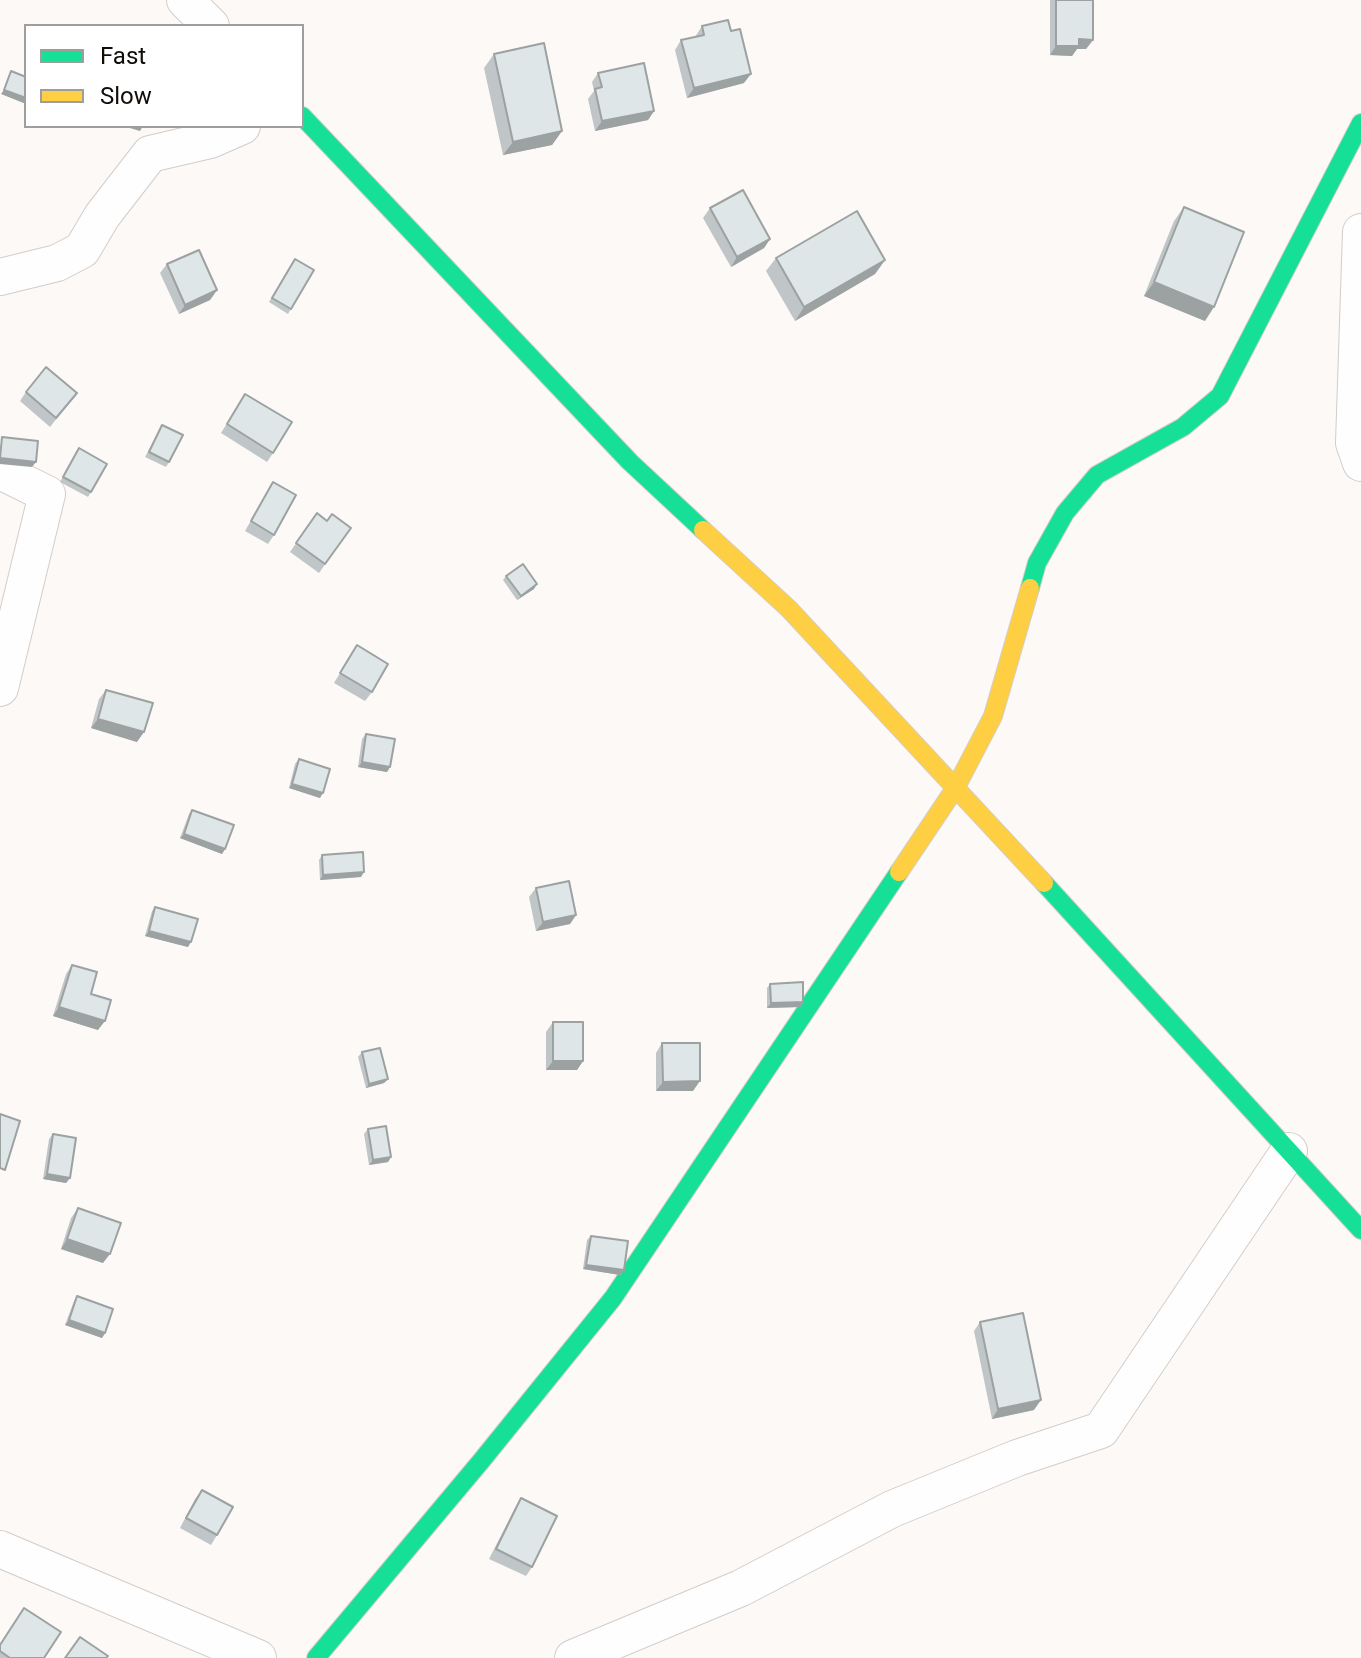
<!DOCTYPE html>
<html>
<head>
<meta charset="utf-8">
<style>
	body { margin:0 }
	#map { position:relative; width:1361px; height:1658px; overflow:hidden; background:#fcf9f6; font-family:Roboto,sans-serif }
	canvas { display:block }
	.legend { position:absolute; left:24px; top:24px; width:280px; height:104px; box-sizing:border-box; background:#fff; border:2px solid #a09e9c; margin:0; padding:10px 14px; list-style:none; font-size:24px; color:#110c08 }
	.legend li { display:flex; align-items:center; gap:16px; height:40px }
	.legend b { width:40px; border:2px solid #a09e9c }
</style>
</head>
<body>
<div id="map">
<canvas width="1361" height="1658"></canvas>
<ul class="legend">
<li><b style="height:10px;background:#16e098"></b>Fast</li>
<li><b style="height:10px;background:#ffcf43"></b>Slow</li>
</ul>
</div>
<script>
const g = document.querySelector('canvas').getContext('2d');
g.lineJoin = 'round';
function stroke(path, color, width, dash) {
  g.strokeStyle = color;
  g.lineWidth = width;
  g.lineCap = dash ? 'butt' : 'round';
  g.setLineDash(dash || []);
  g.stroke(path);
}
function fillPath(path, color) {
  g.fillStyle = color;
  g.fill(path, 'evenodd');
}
const street = new Path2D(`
	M185,0L211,26
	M1361,232L1354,443L1361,463
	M0,277L57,263L82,250L102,216L150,154L210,140L242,126
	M0,471L47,494L0,688
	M0,1549L258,1658
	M573,1658L741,1588L892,1509L1017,1458L1101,1430L1289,1151`);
const fast = new Path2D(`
	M302,116L630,462L703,530
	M1030,588L1037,563L1065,513L1097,475L1183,427L1220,396L1361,123
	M1044,883L1361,1230
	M316,1658L482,1460L613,1298L899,872`);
const slow = new Path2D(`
	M703,530L789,609L1044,883
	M899,872L956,787L993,716L1030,588`);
stroke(street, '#d2cdc9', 38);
stroke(fast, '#d2cdc9', 20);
stroke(slow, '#d2cdc9', 20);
stroke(street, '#fffefe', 36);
stroke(fast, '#16e098', 18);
stroke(slow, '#ffcf43', 18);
fillPath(new Path2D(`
	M1050,0H1093V40L1086,49H1077L1072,56L1050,55Z
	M702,26L731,31L744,83L687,98L675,50L681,40L695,37Z
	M494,54L562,131L552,145L503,155L484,68Z
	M598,73L654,111L648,120L595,131L588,99L594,91L592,82Z
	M1184,207L1205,321L1144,296L1174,221Z
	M710,208L770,239L764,248L731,267L703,218Z
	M776,258L885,260L875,274L795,321L766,271Z
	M292,263L314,270L288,314L269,302Z
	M167,264L217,290L210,300L179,314L160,273Z
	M26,392L77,393L50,427L20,401Z
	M245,394L273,453L267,462L221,433Z
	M162,425L169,462L166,467L145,457Z
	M79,448L91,492L88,497L60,482Z
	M273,482L274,535L268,544L245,531Z
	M317,513L327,521L351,528L319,573L290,552Z
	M506,576L534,589L517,600L503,580Z
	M357,645L372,692L365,701L334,683Z
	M106,690L137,742L91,728L99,699Z
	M366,734L390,767L387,772L358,767L362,739Z
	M299,759L320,798L289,788L295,764Z
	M192,810L225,849L222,854L180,838L189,814Z
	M322,855L361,877L320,880L319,860Z
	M536,888L576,915L570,924L536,931L529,897Z
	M155,907L188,947L145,936L152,911Z
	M72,965L91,994L98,1030L53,1016L66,974Z
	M770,984L803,1002L800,1007L767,1008V988Z
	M553,1022L583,1061L577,1070H546V1032Z
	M662,1043L693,1091H656V1053Z
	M362,1052L388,1079L384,1083L366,1088L358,1057Z
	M368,1129L391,1157L388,1162L369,1165L364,1134Z
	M53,1134L70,1178L66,1183L43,1179L49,1139Z
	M78,1208L103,1263L61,1249L71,1218Z
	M591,1236L624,1270L620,1275L583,1269L587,1240Z
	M77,1296L105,1333L102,1338L65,1325L74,1301Z
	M980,1322L1034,1410L992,1419L974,1331Z
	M202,1490L217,1535L211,1545L180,1528L195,1499Z
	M521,1498L532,1567L526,1576L489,1559L515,1508Z
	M0,1644L44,1658H0Z`), '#c0c6c7');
fillPath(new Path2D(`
	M1079,39L1093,40L1086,49H1077L1072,56L1050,55L1056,46Z
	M751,74L744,83L687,98L694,88Z
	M4,90L26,98V104L1,94Z
	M654,111L648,120L595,131L602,121Z
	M123,126H143L140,131Z
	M562,131L552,145L503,155L513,142Z
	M770,239L764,248L731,267L737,257Z
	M885,260L875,274L795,321L804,307Z
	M1154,282L1214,307L1205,321L1144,296Z
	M217,290L210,300L179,314L185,305Z
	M0,458L36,462L32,467L0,464Z
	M537,584L534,589L517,600L521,596Z
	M98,719L144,732L137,742L91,728Z
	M362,762L390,767L387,772L358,767Z
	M292,784L323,793L320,798L289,788Z
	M184,834L225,849L222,854L180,838Z
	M364,872L361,877L320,880L323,875Z
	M576,915L570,924L536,931L543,922Z
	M149,931L191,942L188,947L145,936Z
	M803,1002L800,1007L767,1008L771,1003Z
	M59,1007L105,1021L98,1030L53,1016Z
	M553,1061H583L577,1070H546Z
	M388,1079L384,1083L366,1088L369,1084Z
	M700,1081L693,1091H656L663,1082Z
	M391,1157L388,1162L369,1165L373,1160Z
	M47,1174L70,1178L66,1183L43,1179Z
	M67,1239L110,1254L103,1263L61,1249Z
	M586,1265L624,1270L620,1275L583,1269Z
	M69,1320L105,1333L102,1338L65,1325Z
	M1041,1400L1034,1410L992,1419L998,1409Z`), '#9ca1a2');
const building = new Path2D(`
	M1056,0H1093V40L1079,39V46H1056Z
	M728,20L731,31L740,29L751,74L694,88L681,40L704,35L702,26Z
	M544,43L562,131L513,142L494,54Z
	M644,63L654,111L602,121L595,89L602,87L598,73Z
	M11,71L26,77V98L4,90Z
	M743,190L770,239L737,257L710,208Z
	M1184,207L1244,232L1214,307L1154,282Z
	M857,211L885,260L804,307L776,258Z
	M199,250L217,290L185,305L167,264Z
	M295,259L314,270L291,309L272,298Z
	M46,367L77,393L56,418L26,392Z
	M245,394L292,422L273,453L227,424Z
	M162,425L183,435L169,462L149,452Z
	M2,437L38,441L36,462L0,458Z
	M79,448L107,464L91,492L63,477Z
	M273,482L296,495L274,535L251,521Z
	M317,513L327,521L332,514L351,528L325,564L296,543Z
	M523,564L537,584L521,596L506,576Z
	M357,645L388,664L372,692L340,673Z
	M106,690L153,703L144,732L98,719Z
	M366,734L395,739L390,767L362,762Z
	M299,759L330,769L323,793L292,784Z
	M192,810L234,825L225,849L184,834Z
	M363,852L364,872L323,875L322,855Z
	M569,881L576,915L543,922L536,888Z
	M155,907L198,919L191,942L149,931Z
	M72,965L97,972L91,994L111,1000L105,1021L59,1007Z
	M803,982V1002L771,1003L770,984Z
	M553,1022H583V1061H553Z
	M662,1043H700V1081L663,1082Z
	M380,1048L388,1079L369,1084L362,1052Z
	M0,1114L20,1121L5,1170L0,1168Z
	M386,1126L391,1157L373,1160L368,1129Z
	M53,1134L76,1138L70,1178L47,1174Z
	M78,1208L121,1223L110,1254L67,1239Z
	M591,1236L628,1241L624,1270L586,1265Z
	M77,1296L113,1309L105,1333L69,1320Z
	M1023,1313L1041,1400L998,1409L980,1322Z
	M202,1490L233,1507L217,1535L186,1518Z
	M521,1498L557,1516L532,1567L496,1549Z
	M24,1608L61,1632L44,1658H10L0,1651V1645Z
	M80,1637L108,1656L106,1658H65Z`);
fillPath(building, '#dfe6e7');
stroke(building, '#9ca1a2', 2);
</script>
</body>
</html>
